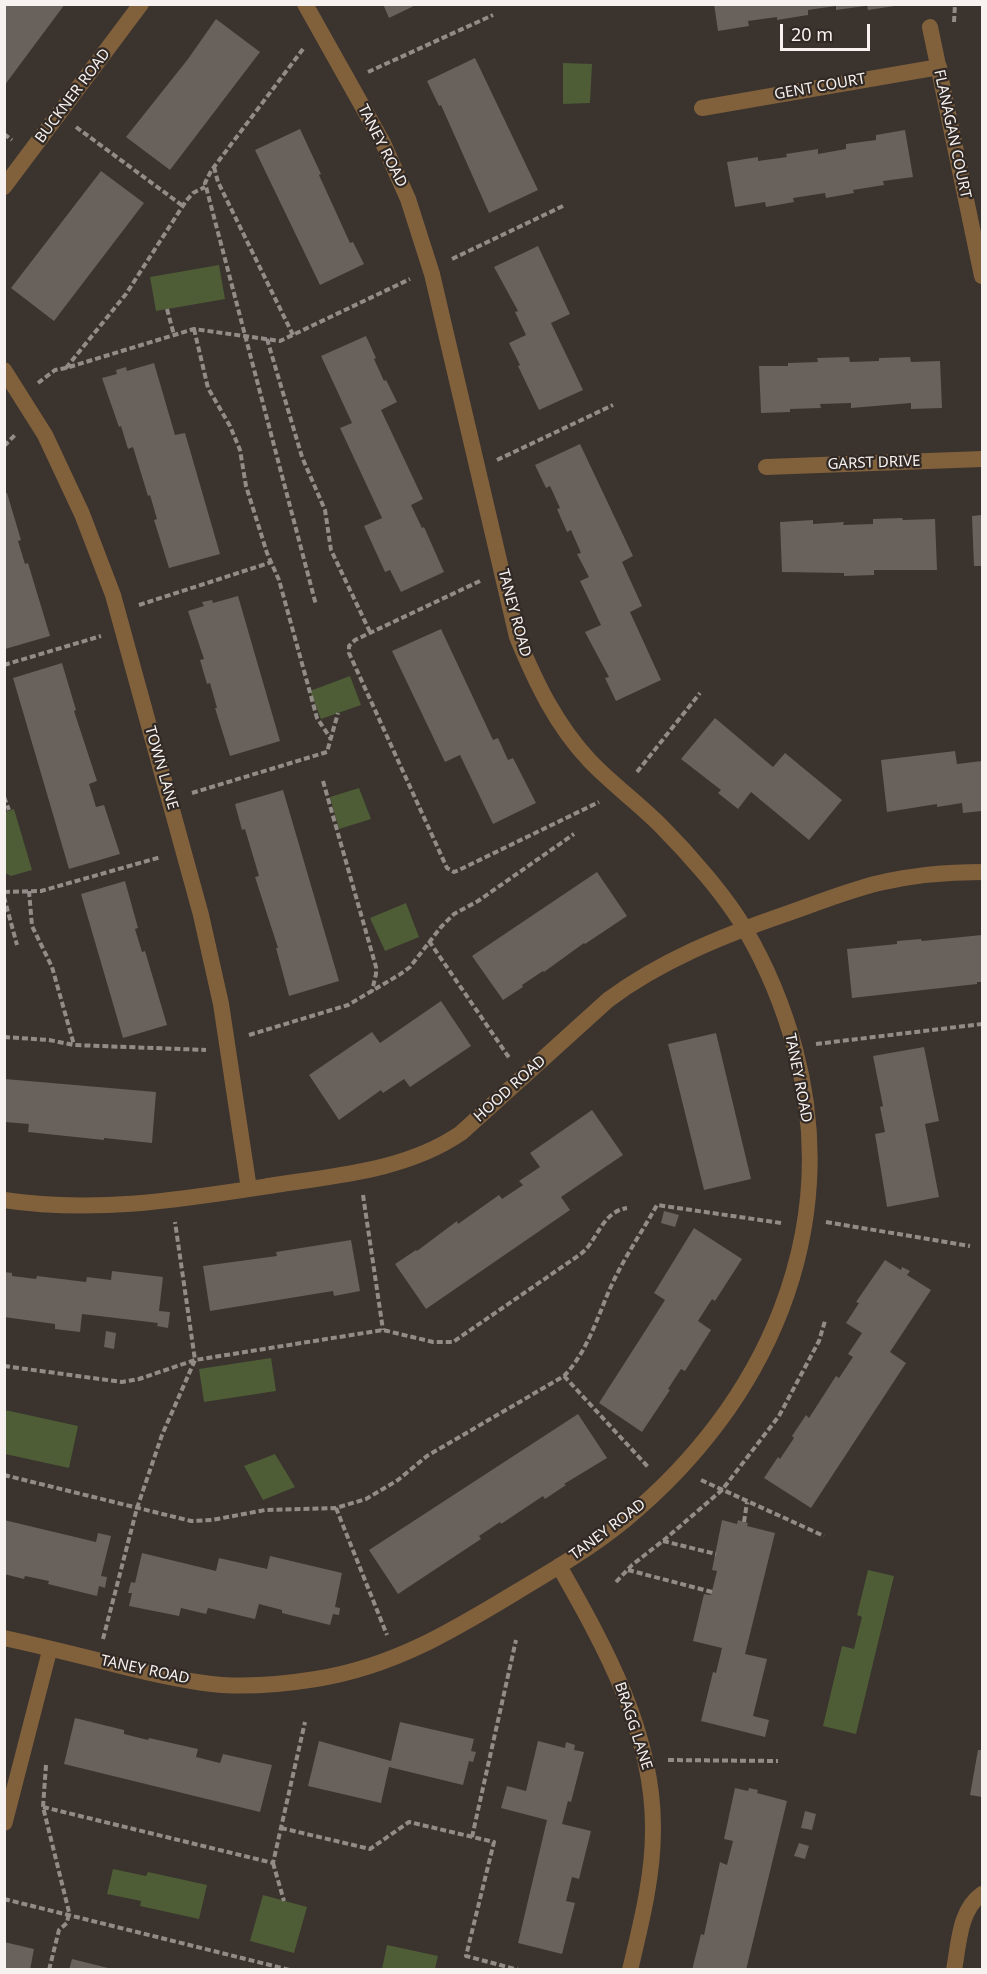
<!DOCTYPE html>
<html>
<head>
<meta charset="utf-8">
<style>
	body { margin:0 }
	#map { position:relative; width:987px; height:1974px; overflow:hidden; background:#3a332e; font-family:"Noto Sans",sans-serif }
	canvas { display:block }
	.frame { position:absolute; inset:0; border:6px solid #f7f2ef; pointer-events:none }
	.scale { position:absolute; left:780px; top:24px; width:90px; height:27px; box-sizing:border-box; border:3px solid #f7f2ef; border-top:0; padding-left:8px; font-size:18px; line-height:21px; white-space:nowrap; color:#f7f2ef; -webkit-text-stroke:4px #302925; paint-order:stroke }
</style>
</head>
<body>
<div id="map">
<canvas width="987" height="1974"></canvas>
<div class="frame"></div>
<div class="scale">20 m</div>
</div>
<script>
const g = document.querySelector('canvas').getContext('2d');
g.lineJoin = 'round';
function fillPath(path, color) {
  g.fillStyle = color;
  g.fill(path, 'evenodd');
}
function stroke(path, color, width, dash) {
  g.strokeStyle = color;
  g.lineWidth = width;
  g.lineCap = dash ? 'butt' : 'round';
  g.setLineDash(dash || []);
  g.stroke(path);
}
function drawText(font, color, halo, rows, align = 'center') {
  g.font = font + ' "Noto Sans",sans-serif';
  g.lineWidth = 4.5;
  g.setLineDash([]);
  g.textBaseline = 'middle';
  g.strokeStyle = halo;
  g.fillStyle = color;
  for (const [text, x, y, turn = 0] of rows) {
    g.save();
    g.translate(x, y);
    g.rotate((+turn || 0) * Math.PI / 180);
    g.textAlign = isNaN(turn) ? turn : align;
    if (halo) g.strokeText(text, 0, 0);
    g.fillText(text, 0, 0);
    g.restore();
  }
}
fillPath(new Path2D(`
	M563,63L592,64L590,103L563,104Z
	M219,265L225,299L156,311L150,277Z
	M350,676L361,705L321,719L310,691Z
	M359,788L371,819L339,829L330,797Z
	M14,809L32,870L11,876L5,873V812Z
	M406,903L419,937L385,951L370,918Z
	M271,1358L276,1391L204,1402L199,1369Z
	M5,1410L78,1426L69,1468L5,1454Z
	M275,1454L295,1487L263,1500L244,1466Z
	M868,1570L894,1576L856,1734L823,1726L842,1646L854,1649L862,1617L857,1615Z
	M113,1869L146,1876L148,1872L207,1885L199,1919L140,1906L141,1901L107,1894Z
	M263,1895L307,1907L294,1953L250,1941Z
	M387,1945L438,1956L435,1969H382Z`), '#4e5d36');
fillPath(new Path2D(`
	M4,4H65L4,86Z
	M383,4H418L389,18Z
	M714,4H865V6L836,10V6L808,10V15L777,20V17L748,21L749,26L718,31Z
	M867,4H895V6L868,10Z
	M216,19L260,52L170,170L126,137L188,59Z
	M475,58L538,190L489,213L441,105L439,106L427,81Z
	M300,129L321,174L319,175L350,243L353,242L364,264L320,285L255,150Z
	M905,130L913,177L883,181L884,185L853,190L854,193L826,198L825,193L793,198L794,202L766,207L765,202L735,207L727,162L758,157V161L787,157L786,154L818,149V154L846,149V144L876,140V135Z
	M101,171L144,203L54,321L11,288Z
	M538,246L570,314L551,323L583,390L539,410L518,366L520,365L509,343L526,335L515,312L518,311L494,267Z
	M366,336L376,358L374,359L384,381L386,380L397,402L381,410L423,499L411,505L422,528L424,527L444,572L401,592L390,570L385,572L364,526L382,518L340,428L352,423L321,356Z
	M849,357L850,362L879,361V358L910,357L911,362L940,361L942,408L911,409V403L851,408V403L820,404L821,408L790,409V412L761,413L759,366H788V363L818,362L817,358Z
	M154,363L175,435L185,433L220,554L169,568L154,520L157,519L150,495L148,496L133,447L128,449L121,426L119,427L102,378L117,374L116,370L126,367L127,371Z
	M580,444L633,556L622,562L642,606L630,612L661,680L616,701L605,678L609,677L585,632L601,625L580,581L589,577L577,554L581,553L571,530L567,532L557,509L560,508L550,486L546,488L535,465Z
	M7,493L21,540L18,541L25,564L28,563L50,636L5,649L4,494Z
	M982,515V566H974L972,516Z
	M902,518L903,520L935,519L937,570H874V575L844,576V573L782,572L780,522L813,520V524L844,522L843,525L873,524V519Z
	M238,596L280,741L230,756L215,708H217L210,683L207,684L200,660L204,659L188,611L204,606L202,602L212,600L213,603Z
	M441,629L493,740L498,738L508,760L513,758L536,803L493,824L460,755L445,762L392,651Z
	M62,663L76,710L74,711L97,781L89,784L96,807L104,805L120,854L69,869L13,678Z
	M715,718L773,767L785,753L842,800L809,840L751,792L738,809L718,793L721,790L681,759Z
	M955,751L957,764L982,761V811L963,813L962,803L937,807V804L887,812L881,760Z
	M283,790L339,981L289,996L276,948H278L255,877L259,876L245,829L242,830L235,804Z
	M597,872L627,916L585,944L584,943L544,972L543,971L522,985L523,987L503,1000L472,956Z
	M125,881L138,928L135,929L142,952L145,951L167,1025L123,1038L81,894Z
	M982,935V982H977V984L852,998L847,949L897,944V941L921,939L922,941Z
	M441,1001L471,1046L410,1087L404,1079L383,1093L381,1090L339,1120L309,1075L372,1032L380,1043Z
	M716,1033L751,1179L704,1190L668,1044Z
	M924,1047L939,1121L925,1124L939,1197L887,1207L875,1134L885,1132L880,1107L883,1106L873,1056Z
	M5,1079L156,1092L152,1143L104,1138V1140L28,1132L29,1124L5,1122Z
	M592,1110L623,1155L561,1197L570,1210L426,1309L395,1264L416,1250L417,1251L457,1221L458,1224L499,1195L502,1199L523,1185L519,1181L540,1167L530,1153Z
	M664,1211L679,1215L675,1227L661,1223Z
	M694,1228L742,1259L715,1301L712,1299L698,1321L711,1330L685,1371L681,1369L668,1389L670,1390L642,1432L599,1403L665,1300L654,1293Z
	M351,1240L360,1291L334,1296L333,1291L210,1311L203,1266L277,1256L276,1252Z
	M885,1260L901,1270L902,1267L910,1271L907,1275L931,1290L890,1352L906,1363L811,1508L764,1478L778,1457L780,1459L794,1438L792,1436L806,1415L809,1418L836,1376L839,1378L853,1357L848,1354L862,1333L846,1323L859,1303L856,1302Z
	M112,1271L163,1277L159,1311L170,1312L168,1328L157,1326L158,1323L82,1314L80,1332L55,1329V1324L4,1317V1272L12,1273V1276L36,1279L37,1276L86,1282L87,1277L111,1280Z
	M106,1331L116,1333L114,1349L104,1347Z
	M578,1414L607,1458L564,1484L566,1485L545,1499L543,1496L501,1524L500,1522L479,1536L481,1539L398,1594L369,1550Z
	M4,1520L96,1542L98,1533L111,1536L101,1576L107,1577L105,1588L99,1586L97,1596L48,1584L49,1581L25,1576L24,1579L4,1574Z
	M722,1520L737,1524L738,1520L744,1522L748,1523L747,1526L775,1533L745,1654L767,1659L753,1716L769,1720L765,1737L701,1721L713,1672L716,1673L722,1648L693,1641L704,1594L711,1595L717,1571L712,1570Z
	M142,1553L216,1571L219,1558L267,1569L270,1556L342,1573L335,1607L340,1608L339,1615L333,1614L330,1625L282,1613V1610L259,1604L255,1619L208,1608L206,1614L181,1608L179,1616L129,1606L132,1593H128L131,1582L135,1583Z
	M75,1718L124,1730V1734L148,1740L149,1738L198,1749L196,1757L220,1763L223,1754L272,1765L260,1812L64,1764Z
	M400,1722L474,1739L471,1751L476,1752L473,1762L469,1761L463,1785L389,1767L381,1803L308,1786L319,1741L391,1761Z
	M538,1741L565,1748L566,1742L575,1745L574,1750L584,1752L571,1802L568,1801L562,1824L591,1831L579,1879L572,1877L566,1901L575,1903L562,1954L518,1943L547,1820L501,1808L507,1786L526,1791Z
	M978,1750H982V1797L970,1795Z
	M735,1788L748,1791L749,1788L758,1790L757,1793L787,1801L781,1826L746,1970H692L701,1934L704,1935L720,1862L727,1865L733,1841L724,1839Z
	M805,1811L816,1814L812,1830L801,1828Z
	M799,1843L809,1846L805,1859L794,1856Z
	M4,1942L34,1949L30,1970H4Z
	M72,1959L112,1969V1970H69Z`), '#68615c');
stroke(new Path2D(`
	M954,22L955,4
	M303,49L211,171L205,183L316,605
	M368,72L493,15
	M76,127L183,206
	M4,134L12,140
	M214,167L218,182L293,335
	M452,259L565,205
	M167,309L174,335
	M194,329L208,388L230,426L240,450L246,486L267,553L279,580L317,718L331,739
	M267,339L302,457L325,510L331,550L370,632
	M66,368L126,294L186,201L193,193L205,187
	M38,383L55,370L66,368L194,329L280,341L410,279
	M4,446L16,434
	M497,460L613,405
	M480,581L355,640L349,646V653L447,868L454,872L459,870L599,802
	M139,605L272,562
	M4,665L101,636
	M637,772L700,693
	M323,781L376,967V974L372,991
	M192,793L327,752L338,713
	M4,797L9,810
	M29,891L32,926L52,967L74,1045
	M4,892L41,891L161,857
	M4,897L17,945
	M429,941L510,1059
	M249,1035L348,1005L399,975L410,967L441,927L454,914L478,901L574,834
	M4,1037L49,1040L74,1045L206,1050
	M816,1044L982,1024
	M363,1195L383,1330
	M826,1222L970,1246
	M4,1366L122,1382L139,1379L195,1360L383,1330L433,1342H453L575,1258C581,1254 586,1250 590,1244C600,1230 607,1211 627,1208
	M564,1376L649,1468
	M4,1475L191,1521L212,1520L265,1510L336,1508L366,1499L398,1480L427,1456L564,1376C589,1350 598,1314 613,1282C626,1255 643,1230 657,1205L781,1223
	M701,1480L824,1536
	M336,1508L387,1635
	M744,1522L747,1502
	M663,1541L716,1554
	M628,1570L712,1592
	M616,1582L632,1565L664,1540L722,1490L779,1416L819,1341L825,1321
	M103,1639L137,1508L162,1435L195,1360L175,1222
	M668,1760L778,1761
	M46,1765L43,1807L69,1912L67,1923L59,1930L49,1970
	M43,1807L273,1863L305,1722
	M281,1828L370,1849L409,1822L494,1842L466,1956L519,1970
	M472,1837L516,1640
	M273,1863L284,1901
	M4,1899L290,1970`), '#928c88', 4, [6, 3]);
stroke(new Path2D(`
	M5,1823L50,1649`), '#81603c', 15);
stroke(new Path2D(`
	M930,27L982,276
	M702,108L939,67
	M4,187L141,4
	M4,370L45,435L82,514L113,595L201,915L221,1004L249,1189
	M766,467L982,459
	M4,1200C96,1214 185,1199 275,1185C339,1175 407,1170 461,1133L608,1000C660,961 722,936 783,915C815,904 846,891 879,883C913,875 948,872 982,872
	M559,1566C605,1647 654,1734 653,1830C653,1877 641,1924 630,1970
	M4,1638C41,1646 77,1655 113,1664C148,1673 185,1682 222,1685C253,1687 285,1684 316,1679C393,1667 452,1631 518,1591C555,1569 592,1547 625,1520C766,1404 844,1231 795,1049C784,1009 767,967 746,931C727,897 688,853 660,825C638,803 612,784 590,761C556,725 536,683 517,637L432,274L408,199L383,143L305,4
	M954,1970C959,1944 959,1910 982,1894`), '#81603c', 16);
drawText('15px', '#f7f2ef', '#302925', [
	["GENT COURT",820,87,-10],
	["BUCKNER ROAD",73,96,-53],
	["FLANAGAN COURT",952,134,78],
	["TANEY ROAD",382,146,63],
	["GARST DRIVE",874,463,-2],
	["TANEY ROAD",514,613,75],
	["TOWN LANE",161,768,74],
	["TANEY ROAD",798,1078,79],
	["HOOD ROAD",510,1089,-42],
	["TANEY ROAD",608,1530,-37],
	["TANEY ROAD",145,1670,12],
	["BRAGG LANE",633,1726,72]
]);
</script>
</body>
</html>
